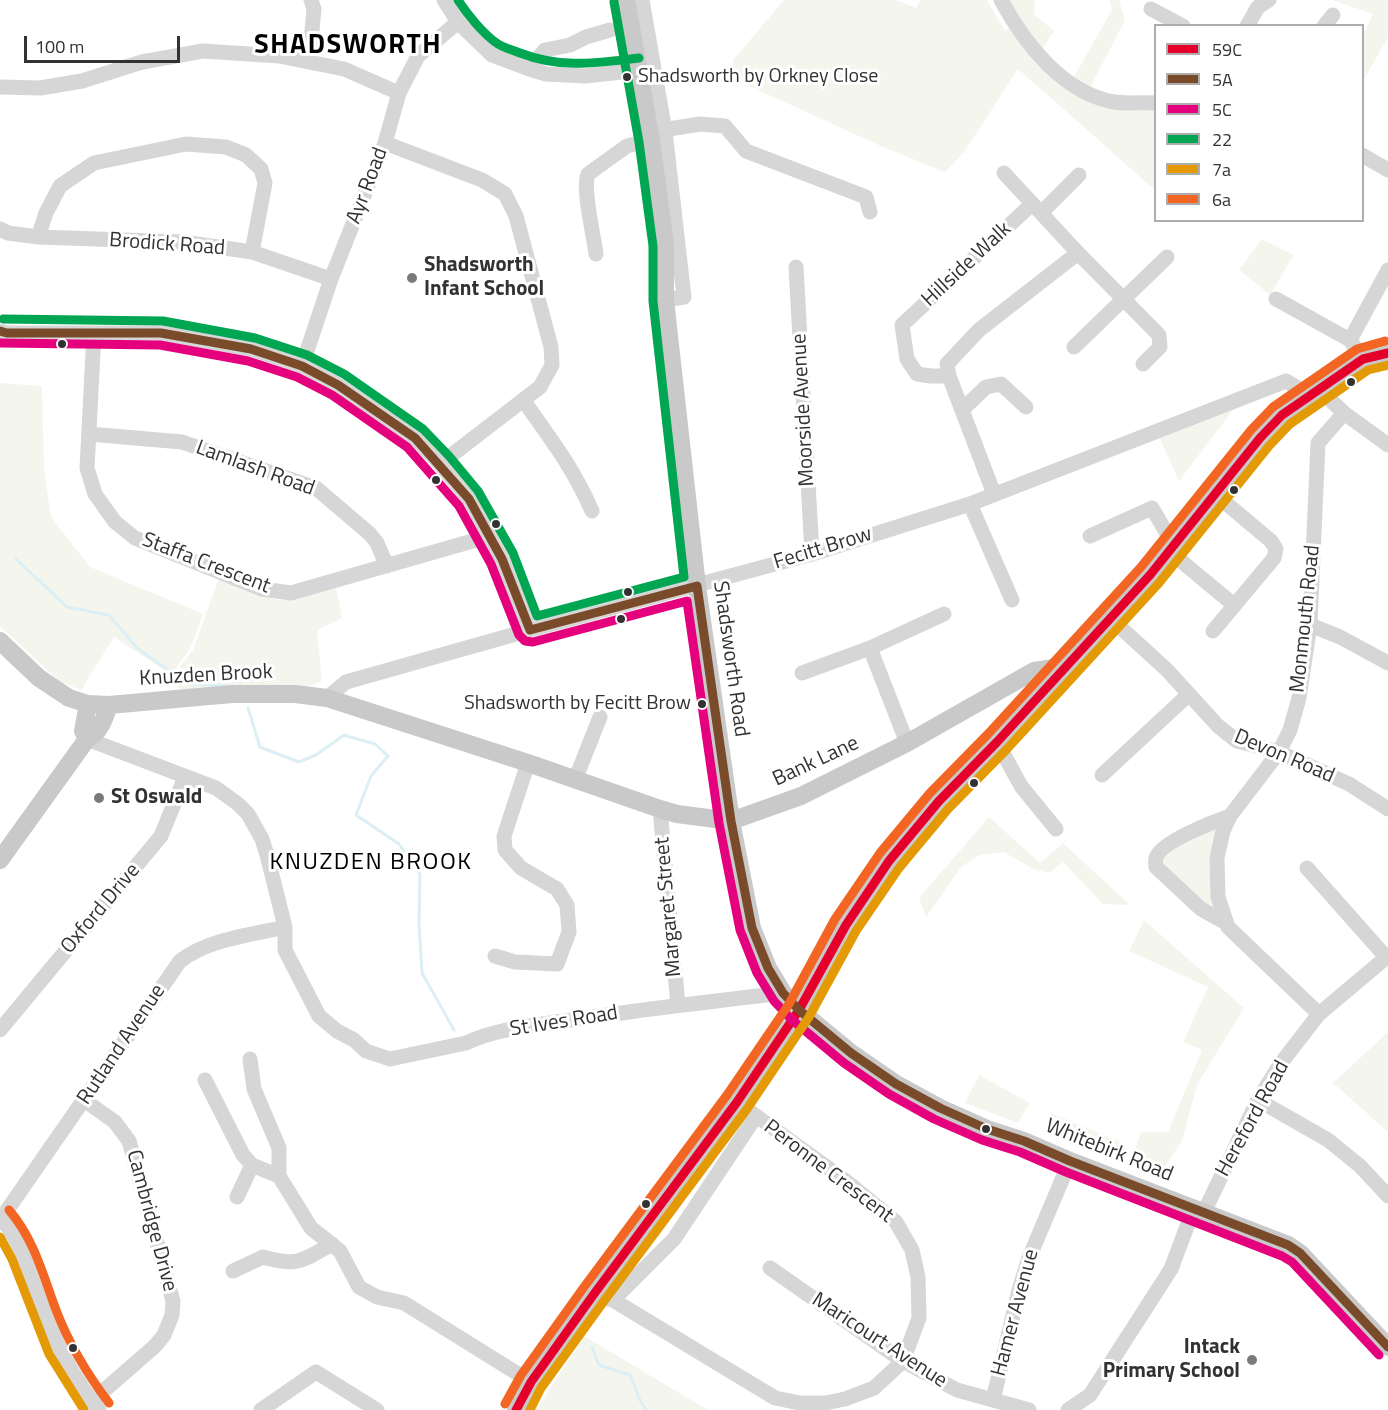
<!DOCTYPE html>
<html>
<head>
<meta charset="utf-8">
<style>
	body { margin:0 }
	#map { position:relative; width:1388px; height:1410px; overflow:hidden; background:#fff; font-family:"Titillium Web",sans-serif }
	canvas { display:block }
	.legend { position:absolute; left:1154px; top:24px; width:210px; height:198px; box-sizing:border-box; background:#fff; border:2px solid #adadad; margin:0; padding:8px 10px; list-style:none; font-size:18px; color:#323232 }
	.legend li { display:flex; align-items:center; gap:12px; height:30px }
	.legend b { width:30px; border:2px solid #adadad }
	.scale { position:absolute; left:24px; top:36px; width:156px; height:27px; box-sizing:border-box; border:3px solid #323232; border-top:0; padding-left:8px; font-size:18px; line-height:21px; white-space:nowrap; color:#323232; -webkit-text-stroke:4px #fff; paint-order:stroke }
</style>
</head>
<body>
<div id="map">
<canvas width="1388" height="1410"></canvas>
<ul class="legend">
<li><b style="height:8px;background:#e4002b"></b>59C</li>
<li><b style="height:8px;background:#7a4b2a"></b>5A</li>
<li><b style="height:8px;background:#e5007d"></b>5C</li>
<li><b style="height:8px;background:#00a651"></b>22</li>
<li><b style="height:8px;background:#e39a05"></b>7a</li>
<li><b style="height:8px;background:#f26522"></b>6a</li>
</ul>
<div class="scale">100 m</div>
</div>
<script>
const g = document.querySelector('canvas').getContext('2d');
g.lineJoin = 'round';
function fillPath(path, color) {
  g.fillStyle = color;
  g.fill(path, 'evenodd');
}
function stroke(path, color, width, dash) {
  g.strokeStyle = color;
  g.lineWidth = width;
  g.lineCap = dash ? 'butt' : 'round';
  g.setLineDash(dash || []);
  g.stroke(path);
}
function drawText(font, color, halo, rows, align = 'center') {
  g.font = font + ' "Titillium Web",sans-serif';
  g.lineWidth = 6;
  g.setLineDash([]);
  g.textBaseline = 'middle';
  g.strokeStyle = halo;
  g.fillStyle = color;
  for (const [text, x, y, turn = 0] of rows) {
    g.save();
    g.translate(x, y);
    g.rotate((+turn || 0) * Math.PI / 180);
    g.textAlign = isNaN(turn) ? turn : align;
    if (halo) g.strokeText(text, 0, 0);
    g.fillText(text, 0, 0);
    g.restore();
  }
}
fillPath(new Path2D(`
	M784,0H896L916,8L921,0H987L1005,31L1011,26L1002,0H1035L1034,14L1054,31L1039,55L1044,61L1034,64H1038L1071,82L1112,10L1110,0H1119L1125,20L1089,90L1155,103V190L1018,69L965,151L945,172L883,147L734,79L733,60Z
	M1332,0H1388V37L1363,81V36L1373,14Z
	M1262,239L1294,255L1270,295L1239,270Z
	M0,383L42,386L44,470L51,517L90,567L203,614C198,627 195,640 188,651C183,660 176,666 173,676L114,637L84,685L82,691L58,680L0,626Z
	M1242,398L1179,481L1157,432Z
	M219,578L278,600H293L336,587L342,618L317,630L322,681L300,689L181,690L174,683L181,665L193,650Z
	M989,817L1040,863L1063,843L1130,905L1103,904L1063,862L1050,873L1033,869L1004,852L980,855L962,866L926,917L919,898Z
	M1201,826L1223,831L1226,923L1156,867L1161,849Z
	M1144,920L1244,1008L1197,1085L1182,1141L1158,1177L1131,1162L1141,1132H1168L1202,1050L1183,1042L1208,987L1129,951Z
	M1388,1032V1132L1333,1083Z
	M979,1075L1030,1103L1018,1123L965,1103Z
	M1051,1113L1120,1142L1115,1156L1048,1131Z
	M584,1336L708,1410H536Z`), '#f4f6ee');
stroke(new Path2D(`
	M16,559L67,607L109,615L137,648L188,684L229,686
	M248,708L260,747L299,762L316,755L344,735L375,744L388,756L371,776L356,815L399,844L420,874L419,924L422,973L454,1030
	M592,1347L599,1365L630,1375L640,1400L646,1410`), '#dbeff4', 3);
stroke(new Path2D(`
	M444,0L458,22L492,55L532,70L546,74L585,76L640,70
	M642,0L665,131L684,297L665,300
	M1001,0C1024,43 1063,93 1114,102C1127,104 1142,102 1156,103
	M1151,9L1183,26
	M1247,26L1258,7L1269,0
	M1324,26L1333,15
	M309,62L314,9L311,0
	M532,70L538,58L545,50L570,45L586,37L610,30
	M0,87L40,88L82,81L142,62L203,51L279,56L344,69L399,93
	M656,131L700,124L725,126L746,151L866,197L870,212
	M385,143L482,180L505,194L516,216L551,347L552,365L540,387L440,464
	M1362,155L1388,170
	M1004,173L1078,253L1159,335L1160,347L1143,364
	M1041,213L1079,175
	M0,229L8,233L38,237L183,242L252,252L331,279
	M38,237L46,213L60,186L94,163L186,144L226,147L246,155L261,169L265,183L252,252
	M596,254C594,236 582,189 588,174L627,146L651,140
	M796,267L812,554
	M1276,299L1350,340
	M0,331L7,333H161L251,349L302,366L338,385L415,438L440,464L469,499L502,559L530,630
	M94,333L87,468L95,494L115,522L135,538L262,589L291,593L490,536
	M1074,347L1167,257
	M1363,359L1350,340L1388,270
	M302,366L331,279L385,143L399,93L418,56L458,22
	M949,376L947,364L979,330L1078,253
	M1319,389L1344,413L1388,445
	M524,401C551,440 573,467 592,511
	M962,410L986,387L1001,384L1026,407
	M89,434L182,442L316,488L370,534L377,543L387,566
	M994,494L949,376H931L917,374L907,359L902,325L1032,204
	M970,504L1012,600
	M1090,536L1152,508L1169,537L1175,544
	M1169,551L1234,605
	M1110,618L1167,670L1218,726L1237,741L1279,752L1349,784L1388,809
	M1310,625L1340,637L1388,663
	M1213,631L1274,558L1276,549L1271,541L1215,494
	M870,648L907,743
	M802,673L870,648L944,614
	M327,698L346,682L530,630L812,554L970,504L1286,381L1309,395
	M87,739L216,788L238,804L248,814L262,839L267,855L285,927V950L319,1016L337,1031L354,1040L366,1051L390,1059L466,1043C500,1027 541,1025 578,1019C646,1009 714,1001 783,993
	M997,742L1021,786L1056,829
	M1102,775L1188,695
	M575,780L600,717
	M660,809L678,1005
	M1307,868L1386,957
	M1226,923L1201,909L1156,867C1156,864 1155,861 1156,858C1160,842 1215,821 1230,816
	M495,956L515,962L557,964L569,932L567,905L557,889L521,868L505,850L504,836L528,763
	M1319,1014L1228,927L1218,897L1217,858L1223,831L1230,816L1279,752L1290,730L1299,698L1310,625L1318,443L1344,413
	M0,1030L161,836L185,777
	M250,1059L254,1089L279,1148V1176L311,1228L340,1251L359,1287L377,1297L404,1303L531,1382
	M205,1080L243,1155L252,1165L279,1176
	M84,1100L115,1122L129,1141L173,1301L172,1315L164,1335L155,1346L92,1401
	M1258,1100L1328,1140L1360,1166L1388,1196
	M237,1197L252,1165
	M1204,1212L1258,1100L1281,1063L1319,1014L1388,956
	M0,1218C24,1241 36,1296 50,1327C62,1356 79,1385 99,1410
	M1,1219L180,961C209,939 250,935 285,927
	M770,1268L903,1361L957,1390L1029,1410
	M233,1271L263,1257C297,1267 302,1261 332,1244
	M594,1294L613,1300L775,1398L800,1403H825L845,1399L874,1388L903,1361L919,1318L918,1277L912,1250L896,1222L846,1181L737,1102
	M613,1300L674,1239L756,1116
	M993,1400L1019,1290L1029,1258L1070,1161
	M261,1410L316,1372L377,1410
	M1068,1410L1090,1395L1171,1269L1194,1208`), '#d6d6d6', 15);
stroke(new Path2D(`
	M626,0L651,140L665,245V300L697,586L731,821L752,928L768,968L783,993L799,1010L851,1053L896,1084L940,1108L987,1129L1024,1141L1070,1161L1288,1245L1300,1253L1388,1347
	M0,641L39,678L69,698L88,704L109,705L232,694H295L327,698L528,763L660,809L677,814L731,821L801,796L907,743L1034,671L1054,668L1060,672
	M87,739L83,731L88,704
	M0,860L87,739C100,732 104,720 109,705
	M516,1410L531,1382L594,1294L737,1102L799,1010L846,925L889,861L939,801L997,742L1150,575L1260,438L1282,415L1363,359L1388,353`), '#c9c9c9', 18);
stroke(new Path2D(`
	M516,1410L531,1382L594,1294L737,1102L799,1010L846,925L889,861L939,801L997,742L1150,575L1260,438L1282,415L1363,359L1388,353`), '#e4002b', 9);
stroke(new Path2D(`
	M0,331L7,333H161L251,349L302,366L338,385L415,438L469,499L502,559L530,630L697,586L731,821L752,928L768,968L783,993L799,1010L851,1053L896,1084L940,1108L987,1129L1024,1141L1070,1161L1288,1245L1300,1253L1388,1347`), '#7a4b2a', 9);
stroke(new Path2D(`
	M0,343L160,345L248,361L297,377L332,395L407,447L459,506L491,564L519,635L525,641L533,642L687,601L719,823L740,930L757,973L774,1001L791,1019L844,1063L889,1094L934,1119L982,1140L1020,1152L1066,1172L1282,1256L1292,1262L1379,1355`), '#e5007d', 9);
stroke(new Path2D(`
	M458,0C467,14 484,35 498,44C504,48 513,50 520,53C562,69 595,63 639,58
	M3,319L163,321L255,338L307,355L344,374L423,429L449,456L478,491L513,553L537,616L684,577L653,301V246L639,142L614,2`), '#00a651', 9);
stroke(new Path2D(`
	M0,1237L12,1259L49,1354L84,1410
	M530,1410L541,1388L604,1301L747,1109L809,1017L856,931L899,868L948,809L1006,750L1159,583L1269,446L1290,424L1368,370L1388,365`), '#e39a05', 9);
stroke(new Path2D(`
	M9,1210C34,1239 43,1275 56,1310C69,1344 87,1374 109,1403
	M505,1404L521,1375L584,1287L727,1095L789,1004L835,919L880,853L930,793L988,734L1141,567L1251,430L1273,407L1357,349L1385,341`), '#f26522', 9);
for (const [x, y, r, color] of [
	[627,77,5,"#323232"],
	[412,278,6,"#7a7a7a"],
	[62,344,5,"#323232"],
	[1351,382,5,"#323232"],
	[436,480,5,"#323232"],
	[1234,490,5,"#323232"],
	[496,524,5,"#323232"],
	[628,592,5,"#323232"],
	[621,619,5,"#323232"],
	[702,704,5,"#323232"],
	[974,783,5,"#323232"],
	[99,798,6,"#7a7a7a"],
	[986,1129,5,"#323232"],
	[646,1204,5,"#323232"],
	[73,1348,5,"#323232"],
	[1252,1360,6,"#7a7a7a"]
]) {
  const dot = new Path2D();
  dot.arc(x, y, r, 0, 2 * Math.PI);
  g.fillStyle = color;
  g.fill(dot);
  stroke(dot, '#fff', 2);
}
drawText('20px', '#323232', '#fff', [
	["Shadsworth by Orkney Close",638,77],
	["Shadsworth by Fecitt Brow",691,704,"right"]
], 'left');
drawText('21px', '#323232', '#fff', [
	["Ayr Road",368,186,-69],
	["Brodick Road",167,245,4],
	["Hillside Walk",967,265,-43],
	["Moorside Avenue",804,410,-93],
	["Lamlash Road",255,469,20],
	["Fecitt Brow",823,549,-17],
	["Staffa Crescent",206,564,21],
	["Monmouth Road",1306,619,-84],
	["Shadsworth Road",730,659,82],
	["Knuzden Brook",206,676,-3],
	["Devon Road",1284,757,23],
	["Bank Lane",816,762,-25],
	["Margaret Street",669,907,-95],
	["Oxford Drive",101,909,-50],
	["St Ives Road",564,1022,-9],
	["Rutland Avenue",122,1045,-56],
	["Hereford Road",1253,1119,-61],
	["Whitebirk Road",1109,1151,22],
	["Peronne Crescent",828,1172,37],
	["Cambridge Drive",151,1221,75],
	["Hamer Avenue",1016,1313,-75],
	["Maricourt Avenue",879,1341,33]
]);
drawText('bold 21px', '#323232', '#fff', [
	["Shadsworth",424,266],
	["Infant School",424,290],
	["St Oswald",111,798],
	["Intack",1240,1348,"right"],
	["Primary School",1240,1372,"right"]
], 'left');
g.letterSpacing = '1.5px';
drawText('24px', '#000', '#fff', [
	["KNUZDEN BROOK",371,863]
]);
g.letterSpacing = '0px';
g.letterSpacing = '1.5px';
drawText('bold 27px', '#000', '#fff', [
	["SHADSWORTH",348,46]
]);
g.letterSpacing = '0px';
</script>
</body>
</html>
